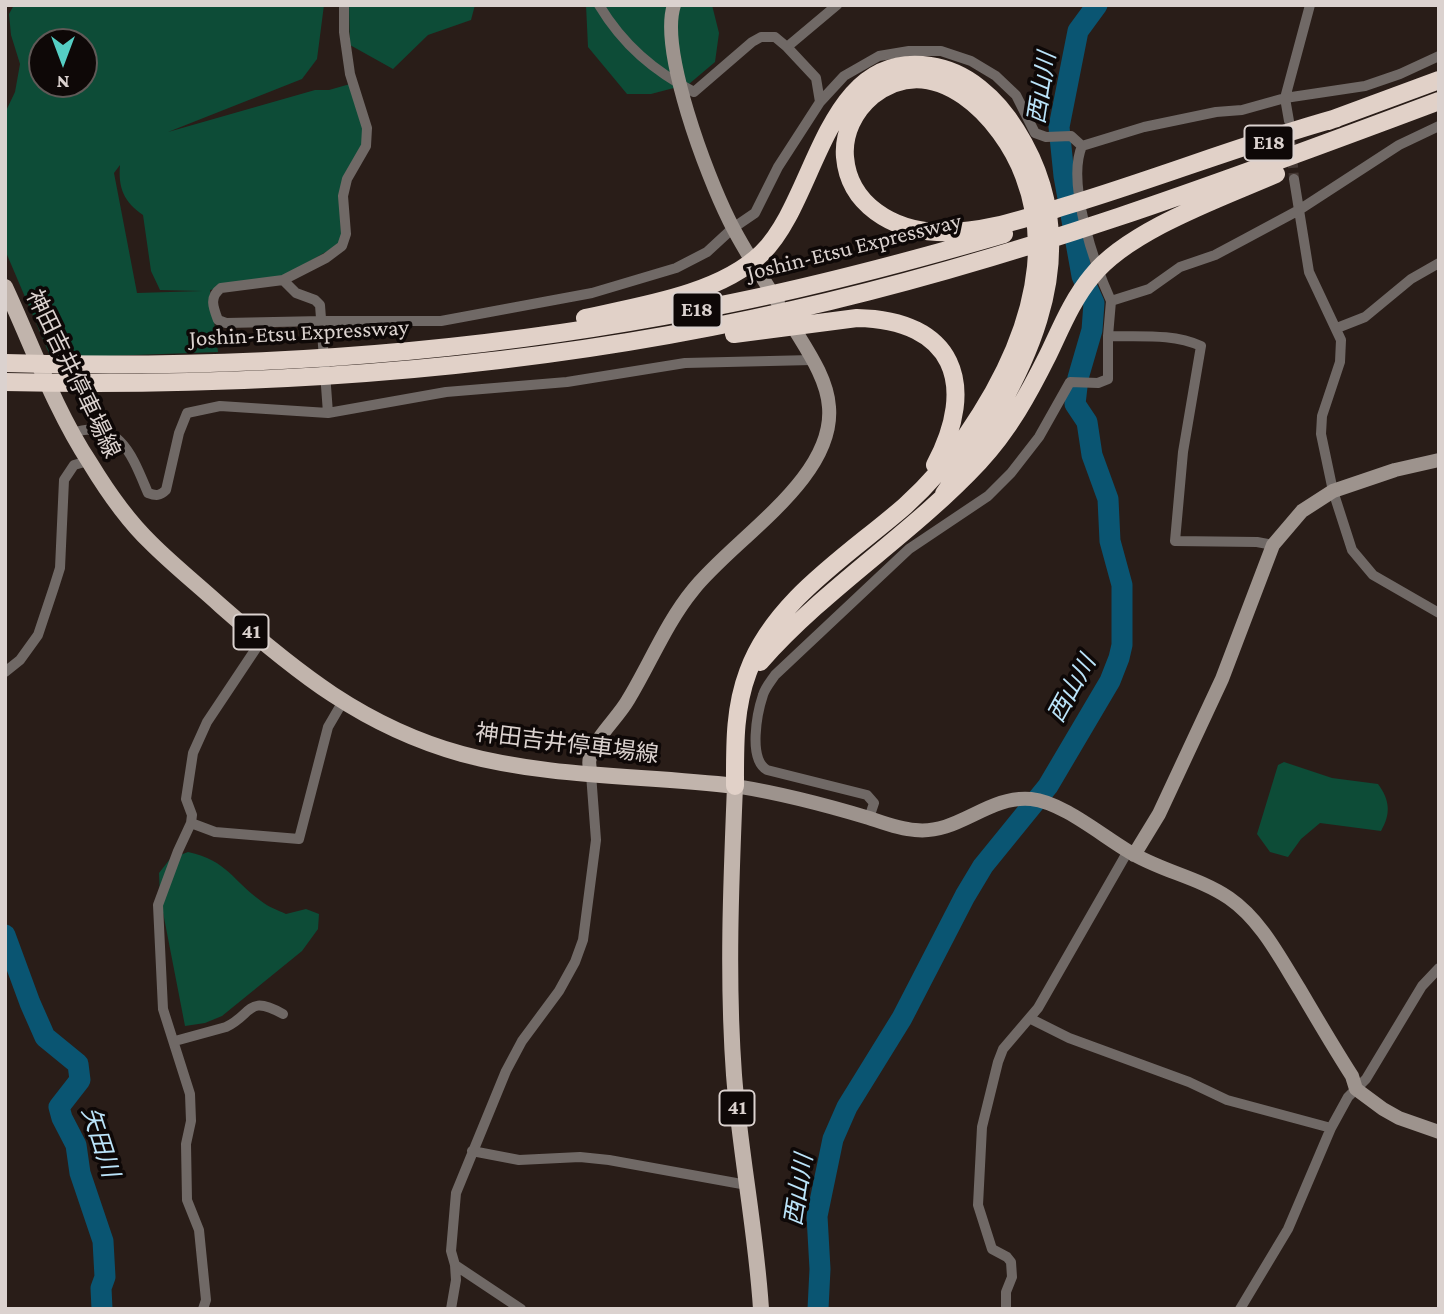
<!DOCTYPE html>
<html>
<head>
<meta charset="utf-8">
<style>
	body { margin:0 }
	#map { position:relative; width:1444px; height:1314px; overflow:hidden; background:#291d18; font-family:"Crimson Pro",serif }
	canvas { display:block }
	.frame { position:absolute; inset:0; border:7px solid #dbd2cf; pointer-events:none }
	.north { position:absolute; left:28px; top:28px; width:70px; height:70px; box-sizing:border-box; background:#0e0807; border:2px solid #605957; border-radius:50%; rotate:180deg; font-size:19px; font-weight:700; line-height:28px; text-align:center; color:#dbd2cf }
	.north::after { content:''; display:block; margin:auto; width:24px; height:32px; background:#55cec4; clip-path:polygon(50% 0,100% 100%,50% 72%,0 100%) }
</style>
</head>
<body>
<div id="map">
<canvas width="1444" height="1314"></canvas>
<div class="frame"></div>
<div class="north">N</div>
</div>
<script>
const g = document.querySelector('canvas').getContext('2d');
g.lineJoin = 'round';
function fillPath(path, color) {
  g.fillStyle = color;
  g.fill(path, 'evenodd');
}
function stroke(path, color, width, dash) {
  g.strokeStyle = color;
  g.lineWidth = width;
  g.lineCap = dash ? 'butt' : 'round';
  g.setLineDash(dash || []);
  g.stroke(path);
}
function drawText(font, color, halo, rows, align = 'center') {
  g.font = font + ' "Crimson Pro","Noto Sans JP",serif';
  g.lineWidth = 7;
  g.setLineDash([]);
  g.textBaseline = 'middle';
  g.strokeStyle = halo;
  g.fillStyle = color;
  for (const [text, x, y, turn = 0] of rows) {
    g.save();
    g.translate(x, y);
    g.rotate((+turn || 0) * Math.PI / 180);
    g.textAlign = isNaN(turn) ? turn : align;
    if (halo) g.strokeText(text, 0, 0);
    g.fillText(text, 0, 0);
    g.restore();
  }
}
fillPath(new Path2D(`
	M14,5H324L317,59L302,79L168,132L315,90H329L350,84L364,128L363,145L340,189L341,236L338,245L282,277L210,290L218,352L51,358L5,250V113L15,92L20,64L11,35L9,14ZM42,42H84V84H42ZM120,165C118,188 124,202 143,215L151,271L160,290L202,291L137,293L114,173Z
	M349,5H475L471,20L428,35L393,69L350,45Z
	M586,5H712L719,33L715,62L689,84L651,94H627L588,47Z
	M1284,762L1332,778L1378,784C1390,800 1391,814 1381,831L1320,823L1301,839L1288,857L1270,852L1257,834L1278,765Z
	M188,852C228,861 232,880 261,901C268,907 278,910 286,914L306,909L319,914L318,929L302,951L222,1016L205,1023L185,1026L160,897L159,873L170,859Z`), '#0d4c37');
stroke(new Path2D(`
	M5,935L30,1003L45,1037L78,1064L80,1080L59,1107L62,1118L76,1145L80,1173L103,1241L105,1277L101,1288L102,1309
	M818,1309L820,1269L817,1216L833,1139L847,1107L902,1018L965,896L983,866L1048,786L1110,681L1119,658L1122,645V585L1110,541L1108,499L1092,455L1087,422L1075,404L1078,378L1092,330L1094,303L1082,276L1064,176L1059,127L1078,31L1097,5`), '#0a5572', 21);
stroke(new Path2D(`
	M1290,128L1294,179`), '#443833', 10, [10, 5]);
stroke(new Path2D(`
	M344,5V32L350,74L367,128L366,146L347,179L343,196L346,234L342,246L326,258L283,280L221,288C209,297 213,307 218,320L226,323L322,321H441L592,293L676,268L707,252L733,228L755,213L778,167L820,102L844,76L879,56L909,51H941L971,61L996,76L1016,95L1035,133L1046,137L1071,136L1082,146L1144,127L1216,112L1242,110L1285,98L1365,86L1400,74L1439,56
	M599,5C623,45 654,71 694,92L752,42L761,37H775L787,47L816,78L820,102
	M787,47L837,5
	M1289,121L1285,98L1310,5
	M1082,146C1066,183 1095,266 1111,301
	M1294,179L1309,272L1341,340L1340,362L1322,416L1321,434L1333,491L1352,550L1373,575L1439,613
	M283,280L296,293L315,300L320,305L328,413
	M1337,328L1365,317L1411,279L1439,263
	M1108,336C1139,337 1172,333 1201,346L1183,452L1175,541L1257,542L1273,545
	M72,433C120,417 133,458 148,493C156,496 160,496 166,490L179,433L187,413L220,406L328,413L446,392L567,382L685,363L812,360
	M5,672L20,660L38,635L54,587L60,568L64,480L74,465L88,461
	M869,818L874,803L867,795L767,770C748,759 757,713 763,695C765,688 771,681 775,675L909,549L988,496L1011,473L1039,437L1070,382L1098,383L1108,379V336L1111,301L1149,289L1180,267L1215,255L1245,239L1299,210L1399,145L1439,126
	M191,823L215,832L299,839L328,727L342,703
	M1031,1019L1069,1038L1189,1082L1227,1100L1331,1128
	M175,1041L226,1027C253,1014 247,994 283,1014
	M472,1151L519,1160L580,1157L609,1160L747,1185
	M455,1265L521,1309
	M203,1309L206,1300L199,1230L187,1200L186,1144L191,1121L190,1094L163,1009L158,905L178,851L191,823L192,815L186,799L193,753L207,722L261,641
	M451,1309L456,1280L455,1265L451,1251L456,1193L506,1071L522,1041L559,991L575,962L583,940L596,840L591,774
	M1006,1309V1292L1012,1277L1011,1262L1007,1257L992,1249L978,1205L982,1127L998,1062L1003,1049L1038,1008L1128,851
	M1240,1309L1288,1229L1331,1128L1348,1097L1366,1079L1422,986L1439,968`), '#706966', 10);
stroke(new Path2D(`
	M674,5C659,50 707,176 729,220C743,249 762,276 778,303
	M591,774C590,769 588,763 590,758C595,737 617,719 628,700C650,664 666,623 693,590C733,539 835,479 829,407C827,376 804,346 789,320
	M735,786C779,793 826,805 869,818C884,823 899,829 915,830C958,835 988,795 1031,799C1062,802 1101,835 1128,851C1160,871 1198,877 1229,898C1261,920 1280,958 1300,990C1317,1019 1334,1048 1352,1076L1356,1089L1383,1109L1399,1118L1439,1132
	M1134,855L1159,814L1222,679L1273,545L1302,511L1333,491L1395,470L1439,460`), '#9d938d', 14);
stroke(new Path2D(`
	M5,287C32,345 55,410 90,463C107,491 127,520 151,543C173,565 198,585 221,606C296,672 364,727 462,754C550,778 644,775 735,786C731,883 727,979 734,1075C740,1153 756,1230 761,1309`), '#c1b4ac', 16);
stroke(new Path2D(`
	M1328,121L1439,80
	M585,318C640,306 720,294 762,253C818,198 824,50 930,66C967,71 997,99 1016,130C1097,258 1019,386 944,494
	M734,334L857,318C954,320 978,384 935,465
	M5,363C238,370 472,354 701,309C803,290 904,263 1004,234
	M5,382C270,388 533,369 792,310C1014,260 1226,181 1439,101
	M760,662C825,588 912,534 979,462C1009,430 1029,393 1048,355C1061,328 1072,300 1092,276C1129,230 1221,198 1276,174
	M735,786C735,747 734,709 748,672C774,600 850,554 905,506C927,486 949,461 966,436C1000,387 1030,328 1036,267C1039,236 1035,205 1024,176C1003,119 935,46 872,96C854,111 843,134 845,157C849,205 893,230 937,232C983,234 1029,217 1072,204C1161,177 1247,143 1337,118`), '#e1d1c8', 18);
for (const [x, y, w] of [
	[1269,143,49],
	[697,310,49],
	[251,632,35],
	[737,1108,35]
]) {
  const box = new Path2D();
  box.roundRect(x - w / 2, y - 17.5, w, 35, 5);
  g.fillStyle = '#0e0807';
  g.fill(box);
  stroke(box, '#dbd2cf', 2);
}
drawText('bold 21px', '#dbd2cf', null, [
	["E18",1269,143],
	["E18",697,310],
	["41",251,632],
	["41",737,1108]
]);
drawText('23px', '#dbd2cf', '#0e0807', [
	["Joshin-Etsu Expressway",854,247,-14],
	["Joshin-Etsu Expressway",299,333,-3],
	["神田吉井停車場線",73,374,64],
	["神田吉井停車場線",567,744,7]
]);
drawText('italic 24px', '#bbe4fa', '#0e0807', [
	["西山川",1042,88,-81],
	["西山川",1072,689,-61],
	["矢田川",100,1142,72],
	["西山川",799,1190,-81]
]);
</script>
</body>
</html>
